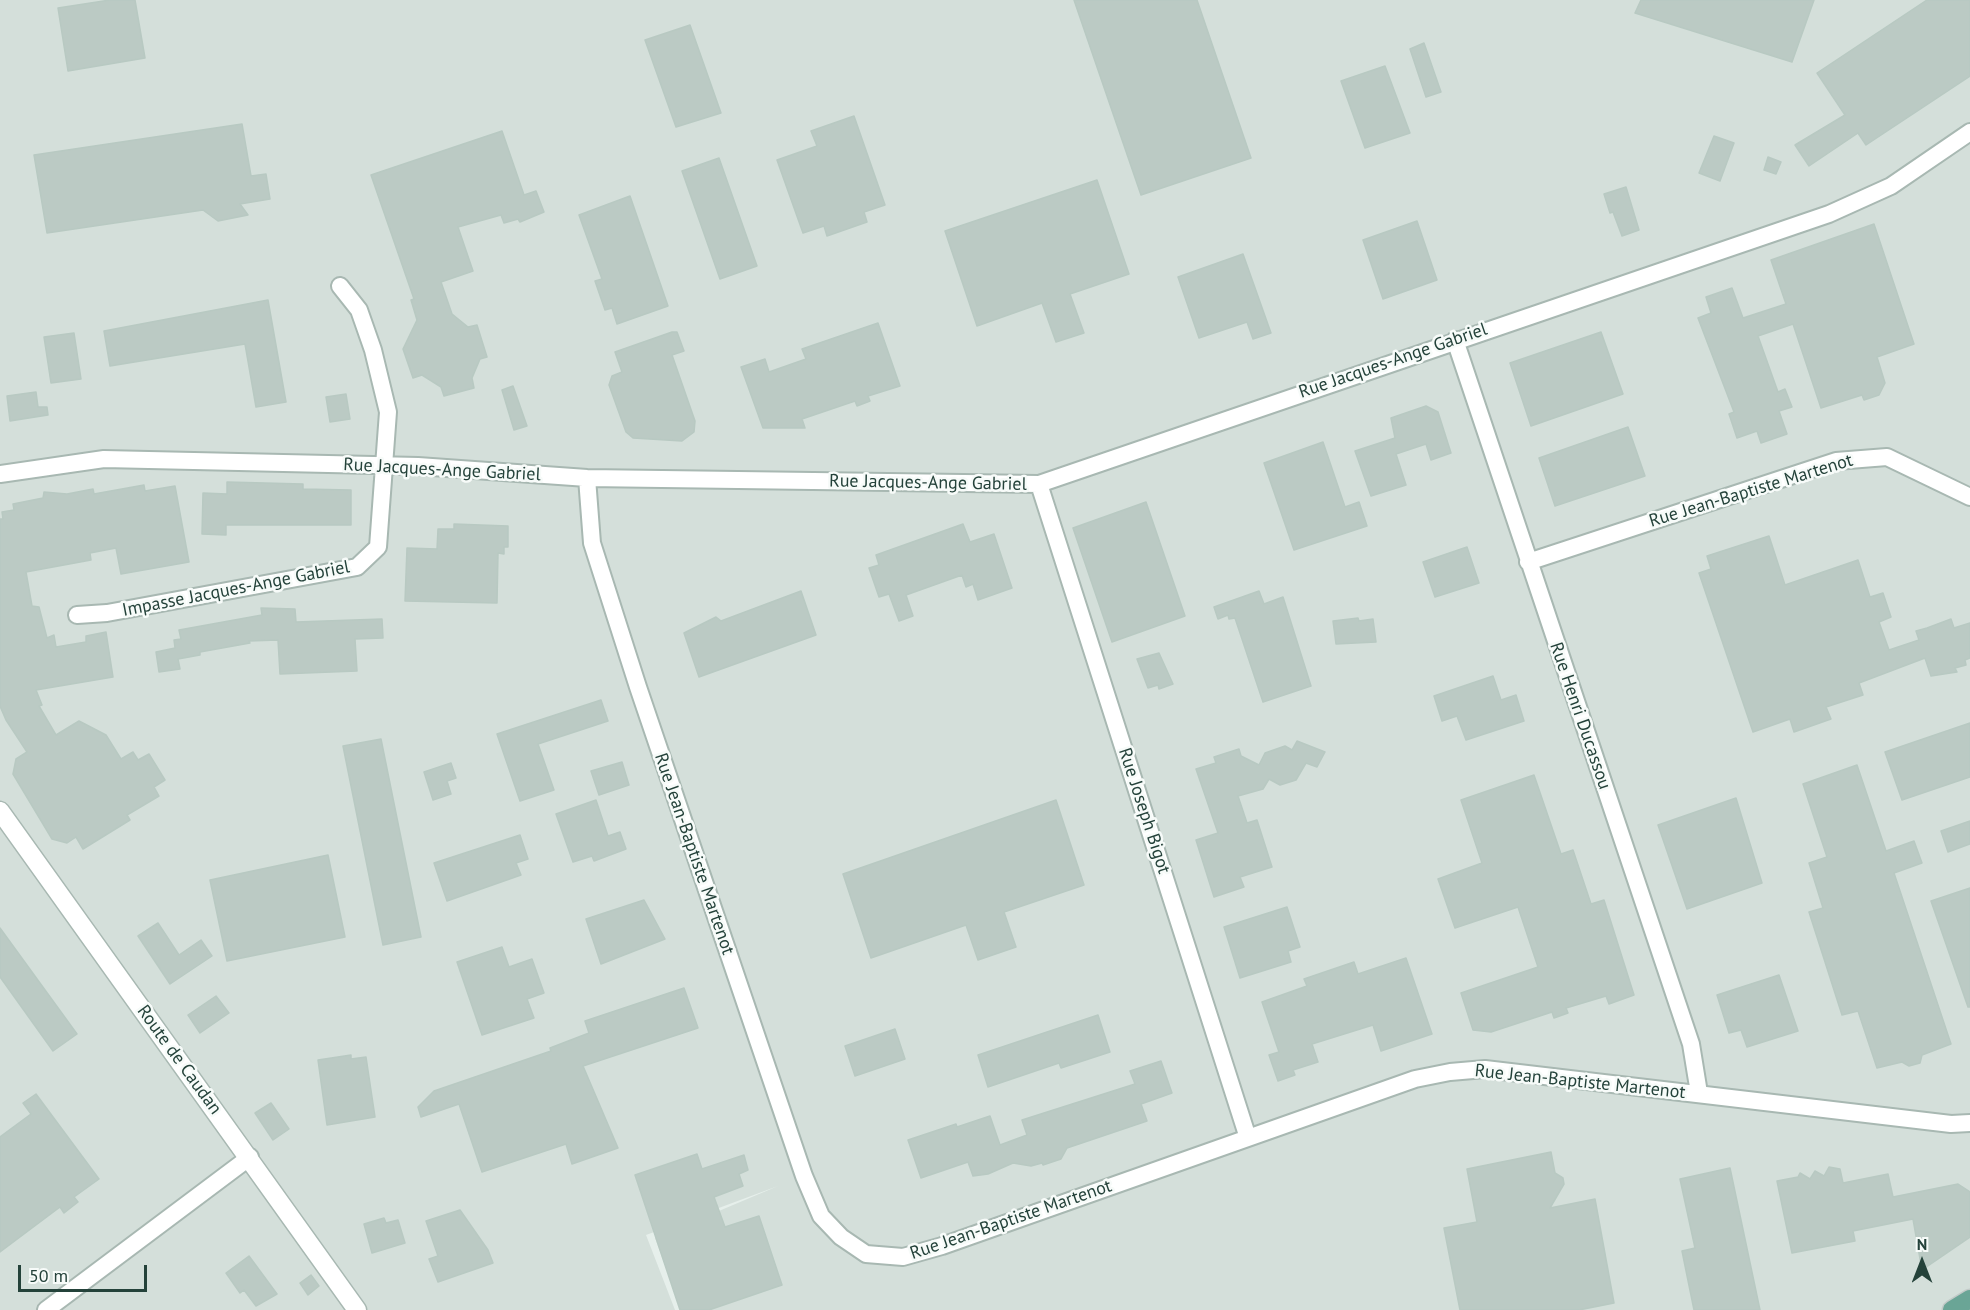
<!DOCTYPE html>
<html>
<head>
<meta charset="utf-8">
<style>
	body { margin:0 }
	#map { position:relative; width:1970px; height:1310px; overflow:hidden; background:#e6efeb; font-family:"PT Sans",sans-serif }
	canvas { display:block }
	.north { position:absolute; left:1892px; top:1232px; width:60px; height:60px; -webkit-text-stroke:4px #f7fbf9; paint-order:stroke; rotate:0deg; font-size:16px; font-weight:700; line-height:24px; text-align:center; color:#24423a }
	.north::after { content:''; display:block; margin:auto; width:21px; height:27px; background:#24423a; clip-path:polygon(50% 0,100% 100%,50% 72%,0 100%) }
	.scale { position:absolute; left:18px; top:1265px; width:129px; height:27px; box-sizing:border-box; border:3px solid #24423a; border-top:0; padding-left:8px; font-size:18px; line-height:21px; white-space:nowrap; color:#24423a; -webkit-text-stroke:4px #f7fbf9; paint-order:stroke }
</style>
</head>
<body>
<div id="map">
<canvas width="1970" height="1310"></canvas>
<div class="north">N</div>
<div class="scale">50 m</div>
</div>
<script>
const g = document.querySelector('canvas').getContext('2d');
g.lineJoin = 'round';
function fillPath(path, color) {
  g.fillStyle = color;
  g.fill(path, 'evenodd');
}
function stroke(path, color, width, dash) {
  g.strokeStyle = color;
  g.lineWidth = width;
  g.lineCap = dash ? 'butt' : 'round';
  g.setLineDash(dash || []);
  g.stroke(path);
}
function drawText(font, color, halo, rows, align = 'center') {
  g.font = font + ' "PT Sans",sans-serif';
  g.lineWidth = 5;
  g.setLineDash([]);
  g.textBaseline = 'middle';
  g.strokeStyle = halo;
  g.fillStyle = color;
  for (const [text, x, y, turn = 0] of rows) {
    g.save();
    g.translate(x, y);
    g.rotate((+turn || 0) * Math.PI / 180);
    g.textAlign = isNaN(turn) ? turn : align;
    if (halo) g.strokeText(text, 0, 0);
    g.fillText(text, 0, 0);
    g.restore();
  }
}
fillPath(new Path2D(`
	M0,0H1970V1299L1952,1310H681L655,1238L778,1186L646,1235L675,1310H0Z`), '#d4dfda');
const building = new Path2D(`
	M110,0H135L145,58L68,71L58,8Z
	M1074,0H1197L1251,158L1141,195Z
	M1641,0H1814L1792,62L1635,13Z
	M1927,0H1970V76L1866,145L1858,133L1809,166L1795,145L1845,115L1817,73Z
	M690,25L721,113L676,127L645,40Z
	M1424,43L1441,92L1426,97L1410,49Z
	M1385,66L1410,133L1365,148L1341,81Z
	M854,116L885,205L864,212L867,222L827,236L824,226L803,233L777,160L817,146L811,131Z
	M242,124L251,176L266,174L270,199L240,204L248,215L218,221L203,210L47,233L34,155Z
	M502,131L524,195L536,191L544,212L520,222L518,219L504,223L501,215L458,227L473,271L441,282L452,314L468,327L477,325L487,357L480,359L472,378L474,388L444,396L441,387L422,375L413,378L403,349L417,320L411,300L414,299L371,175Z
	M1714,136L1734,143L1720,181L1699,173Z
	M1768,157L1781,162L1776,174L1764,170Z
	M719,158L757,266L720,279L682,171Z
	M1097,180L1129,274L1070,294L1084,333L1056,342L1042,303L977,326L945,231Z
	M1626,187L1639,230L1622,236L1613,212L1610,213L1604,194Z
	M630,196L668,306L617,324L612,308L605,310L595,281L602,279L579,215Z
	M1417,221L1437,280L1383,299L1363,240Z
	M1874,224L1914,344L1877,357L1885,383L1879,395L1864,400L1862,395L1821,408L1793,324L1758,336L1778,392L1785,389L1792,407L1779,411L1787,434L1761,443L1757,431L1737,438L1729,414L1734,412L1698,318L1711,313L1706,297L1732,288L1743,318L1786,304L1771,260Z
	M1243,254L1271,333L1253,339L1247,322L1199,338L1178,277Z
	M268,300L286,402L256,407L245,344L110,366L104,331Z
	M878,323L900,386L868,396L870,401L857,406L855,401L802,419L805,428H763L741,367L765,359L769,372L806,359L802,349Z
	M672,332H677L684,351L672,355L695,421L694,432L682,441L633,438L626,432L609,385L612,376L622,372L615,352Z
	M1601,332L1623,394L1531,426L1510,363Z
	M74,333L81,379L51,383L44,337Z
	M513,386L527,426L514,430L502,390Z
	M36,392L38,407H47L48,415L10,421L7,396Z
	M346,394L350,419L330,422L326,397Z
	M1426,406L1438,412L1451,453L1431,460L1426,444L1396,454L1406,485L1371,496L1355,451L1395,438L1391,418Z
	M1628,427L1645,476L1555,506L1539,458Z
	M1323,442L1345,507L1359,502L1367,526L1294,550L1264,463Z
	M227,482L303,484V489L351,490V525H226V535L202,534L203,493L227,494Z
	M144,485L145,491L175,486L189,562L121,574L116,548L90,553L91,560L26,572L32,606L39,607L47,638L54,635L56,647L86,642V636L106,632L113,677L36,690L42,705L39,706L56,735L79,721L106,735L121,759L133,752L138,760L149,754L165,780L154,787L159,796L127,815L130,820L83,849L76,837L67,843L52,839L13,774L16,759L27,752L6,720L0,706V519H3L2,512L14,510L13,504L43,498L44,492L67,494L93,489L94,494Z
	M1146,502L1185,616L1112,642L1073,528Z
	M454,524L508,526V547H504V554L498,553L497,603L405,601L407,548L437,549L438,529H454Z
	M963,524L970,542L994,534L1012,588L978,600L973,584L966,587L962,575L906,595L913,616L899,621L889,594L879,597L869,568L879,565L876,555Z
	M1769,536L1785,585L1858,560L1870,597L1883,593L1891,617L1879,622L1889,650L1919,640L1916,631L1927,628L1951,619L1954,628L1970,623V658L1965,660L1966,665L1955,668L1957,672L1931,676L1925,658L1859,683L1863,695L1826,707L1831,719L1794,732L1790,719L1753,732L1699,573L1711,569L1707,556Z
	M1467,547L1479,583L1435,597L1423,562Z
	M801,591L816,635L699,677L684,633L716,617L721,621Z
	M1259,591L1264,604L1283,597L1311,686L1263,702L1235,618L1229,619L1228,615L1218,619L1214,607Z
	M261,608L295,609L296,622L382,619L383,638L355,639L357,671L280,674L278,640L249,641L250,643L200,652V655L178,659L180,669L159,672L156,652L175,648L174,640L181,639L179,630L262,615Z
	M1358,618L1359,621L1373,619L1376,642L1336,644L1333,621Z
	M1159,653L1173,684L1159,689L1158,685L1148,688L1137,659Z
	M1493,676L1501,700L1516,695L1524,721L1466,740L1457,716L1442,721L1434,696Z
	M601,700L608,721L538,744L554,790L520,801L497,734Z
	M1970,723V777L1902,800L1885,752Z
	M381,739L421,937L383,945L343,746Z
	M1297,741L1325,752L1317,767L1306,763L1296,780L1280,785L1269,779L1263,789L1238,796L1247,823L1257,820L1272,867L1240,877L1244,887L1214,897L1196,840L1218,833L1196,769L1216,763L1214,757L1239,749L1241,756L1259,765L1265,753L1285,746L1292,750Z
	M622,762L629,785L599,795L591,771Z
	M451,763L456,778L447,781L451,794L433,800L424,772Z
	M1857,765L1886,851L1914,841L1922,863L1894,873L1951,1044L1922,1055L1920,1063L1909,1066L1902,1062L1877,1068L1858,1011L1842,1015L1809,912L1823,908L1809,863L1827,857L1803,784Z
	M1534,775L1561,854L1573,850L1591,904L1604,900L1634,995L1609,1004L1606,996L1566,1008L1568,1013L1554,1018L1552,1012L1491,1032L1473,1030L1461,993L1538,967L1518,907L1455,928L1438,879L1482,863L1461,800Z
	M1736,798L1762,883L1687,909L1658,825Z
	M596,800L608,836L620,832L626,849L594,861L592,856L573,862L556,814Z
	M1056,800L1084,885L1004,912L1016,947L978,960L966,925L871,958L843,874Z
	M1970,821V844L1948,852L1941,831Z
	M520,835L528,859L516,863L521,875L447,901L434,863Z
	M328,855L345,937L227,961L210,880Z
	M1970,888V1007H1968L1931,901Z
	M644,900L665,939L601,964L586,919Z
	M1287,907L1300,947L1288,951L1291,962L1240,978L1224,927Z
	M158,923L179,955L201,940L212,956L170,984L138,936Z
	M0,928L77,1034L53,1051L0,977Z
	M502,947L509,967L532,959L544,993L527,999L534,1018L482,1035L457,962Z
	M1406,958L1432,1034L1381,1051L1373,1025L1312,1044L1318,1062L1293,1070L1295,1075L1278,1081L1269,1055L1279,1052L1262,1002L1307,986L1304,979L1354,962L1358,974Z
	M1779,975L1798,1031L1747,1047L1741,1030L1729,1033L1717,995Z
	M684,988L698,1028L583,1066L618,1148L572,1164L566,1144L482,1172L459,1104L421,1117L418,1107L434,1091L551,1051L550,1048L589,1033L585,1021Z
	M216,996L229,1013L200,1033L188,1015Z
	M1098,1015L1110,1052L1061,1068L1059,1063L988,1087L978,1055Z
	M895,1029L905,1059L855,1076L845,1046Z
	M351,1055V1059L366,1057L375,1117L327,1125L318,1060Z
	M1161,1061L1172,1093L1141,1104L1147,1121L1067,1148L1061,1159L1043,1165L1042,1163L1031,1166L1013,1163L988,1174L973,1176L968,1162L921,1178L908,1140L956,1124L957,1127L990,1116L1000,1145L1027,1135L1022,1120L1135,1084L1130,1071Z
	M36,1094L99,1179L74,1197L78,1202L64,1213L60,1207L0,1252V1137L31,1114L23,1103Z
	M271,1103L289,1129L273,1140L255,1113Z
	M1551,1152L1555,1173L1563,1178L1564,1184L1550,1208L1595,1199L1614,1303L1579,1310H1460L1444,1228L1477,1222L1467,1169Z
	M697,1154L702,1169L744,1155L748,1170L739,1174L743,1186L714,1197L725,1227L759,1216L782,1285L709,1310H680L635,1175Z
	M1829,1167L1840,1169L1843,1183L1888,1174L1893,1197L1958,1184L1970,1192V1237L1922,1270L1913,1219L1853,1231L1855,1241L1792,1253L1777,1181L1798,1177L1800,1173L1810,1179L1815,1171L1824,1176Z
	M1730,1168L1760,1310H1694L1682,1251L1695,1248L1680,1179Z
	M460,1210L488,1250L493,1263L438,1282L429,1259L438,1256L426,1221Z
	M384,1218L386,1223L398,1220L405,1243L372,1253L364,1224Z
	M249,1256L277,1294L256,1306L244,1290L240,1293L226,1273Z
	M311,1275L319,1286L308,1295L300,1283Z`);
fillPath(building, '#bbcac4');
stroke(building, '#b8c9c2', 1.5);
const minor = new Path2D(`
	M1455,340L1691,1044L1699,1093
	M0,474L104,459L418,466L587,478L1039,484L1829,214L1891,186L1970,132
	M587,478L592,543L638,687L804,1176L821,1216L841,1237L866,1254L903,1257L942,1246L1415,1079L1450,1072L1485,1069L1951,1124L1970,1123
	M1039,484L1248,1138
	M1528,562L1836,461L1887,457L1970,497
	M77,615L107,613L357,567L378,547L388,412L373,350L359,310L340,286
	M46,1310L250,1157`);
const tertiary = new Path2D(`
	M0,811L357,1310`);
const primary = new Path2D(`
	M1952,1310L1970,1299`);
stroke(minor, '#a8b8b2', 20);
stroke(tertiary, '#a8b8b2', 21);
stroke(primary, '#c2cac8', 21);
stroke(minor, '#fff', 16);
stroke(tertiary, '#fff', 18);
stroke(primary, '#6aa596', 18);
drawText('18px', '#24423a', '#f7fbf9', [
	["Rue Jacques-Ange Gabriel",1393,361,-19],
	["Rue Jacques-Ange Gabriel",442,470,3],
	["Rue Jacques-Ange Gabriel",928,483,1],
	["Rue Jean-Baptiste Martenot",1751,491,-17],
	["Impasse Jacques-Ange Gabriel",236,589,-11],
	["Rue Henri Ducassou",1580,716,71],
	["Rue Joseph Bigot",1144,811,72],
	["Rue Jean-Baptiste Martenot",694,854,71],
	["Route de Caudan",179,1060,54],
	["Rue Jean-Baptiste Martenot",1580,1082,6],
	["Rue Jean-Baptiste Martenot",1011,1220,-19]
]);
</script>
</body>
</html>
